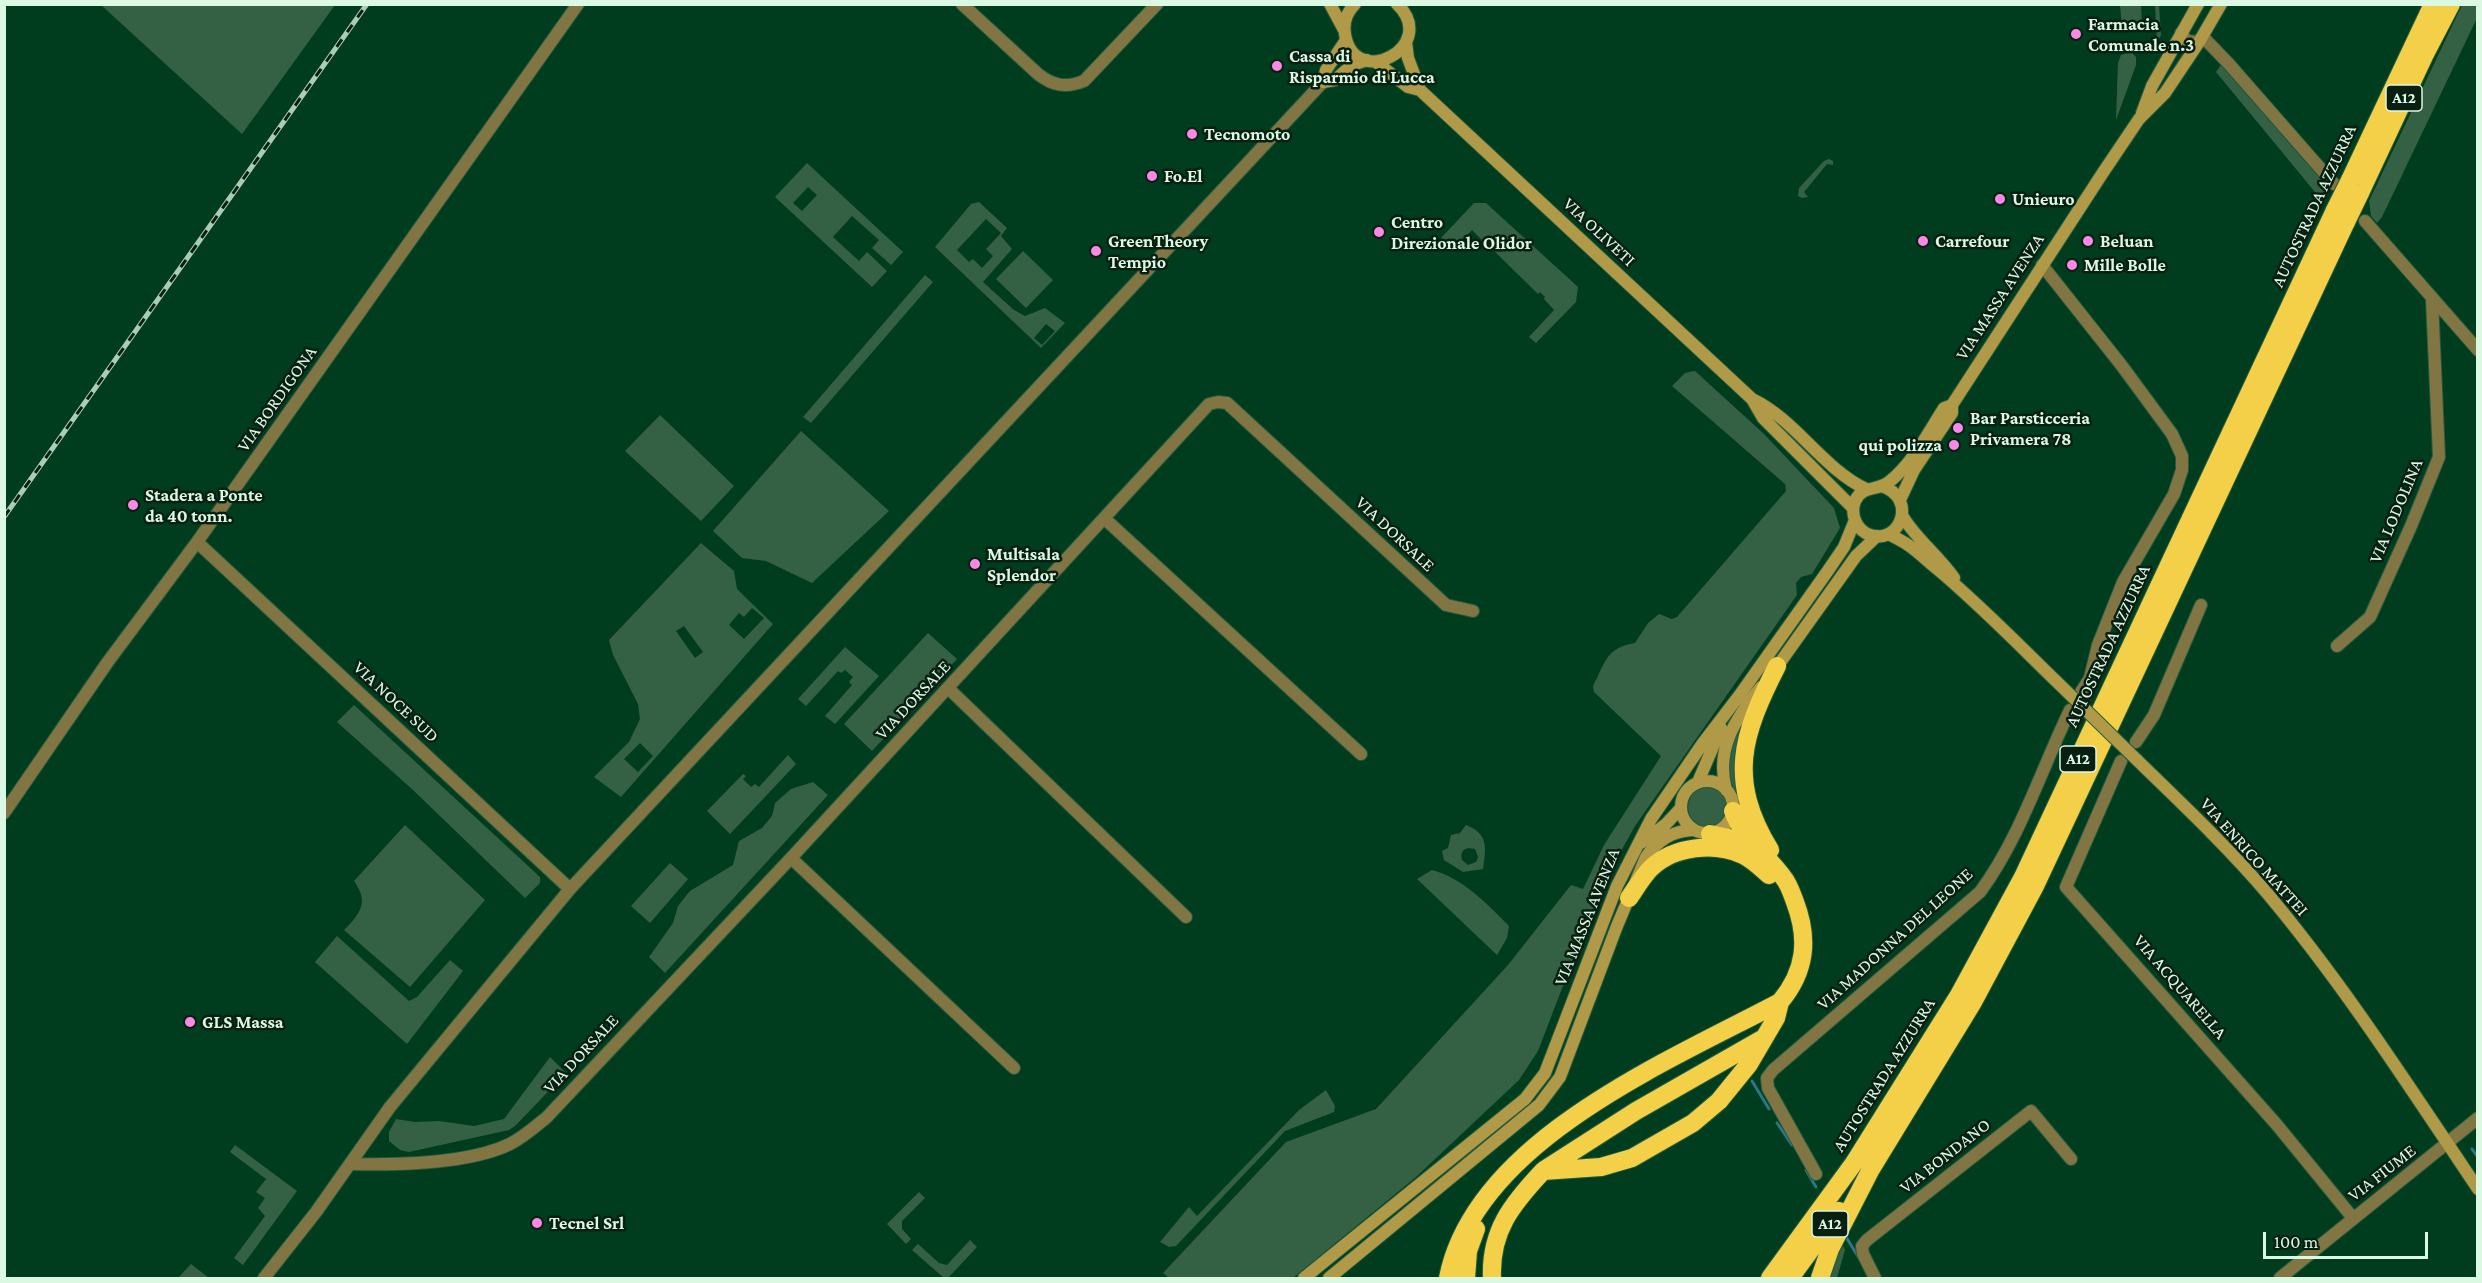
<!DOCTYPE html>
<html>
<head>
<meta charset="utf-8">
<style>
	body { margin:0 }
	#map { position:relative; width:2482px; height:1283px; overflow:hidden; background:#003d1e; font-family:"Crimson Pro",serif }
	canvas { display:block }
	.frame { position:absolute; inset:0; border:6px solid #dbf8e3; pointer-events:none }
	.scale { position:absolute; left:2263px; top:1232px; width:165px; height:27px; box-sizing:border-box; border:3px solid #dbf8e3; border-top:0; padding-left:8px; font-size:18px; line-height:21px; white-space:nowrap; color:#dbf8e3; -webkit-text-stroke:4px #081f11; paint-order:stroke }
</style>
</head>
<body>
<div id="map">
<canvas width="2482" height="1283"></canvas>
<div class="frame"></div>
<div class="scale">100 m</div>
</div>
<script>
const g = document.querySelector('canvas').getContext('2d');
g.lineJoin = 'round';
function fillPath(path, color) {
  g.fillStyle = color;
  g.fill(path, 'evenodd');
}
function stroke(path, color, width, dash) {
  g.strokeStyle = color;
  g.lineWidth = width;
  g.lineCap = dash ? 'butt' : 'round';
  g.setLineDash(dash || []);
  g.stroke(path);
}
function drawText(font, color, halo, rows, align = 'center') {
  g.font = font + ' "Crimson Pro",serif';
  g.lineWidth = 5;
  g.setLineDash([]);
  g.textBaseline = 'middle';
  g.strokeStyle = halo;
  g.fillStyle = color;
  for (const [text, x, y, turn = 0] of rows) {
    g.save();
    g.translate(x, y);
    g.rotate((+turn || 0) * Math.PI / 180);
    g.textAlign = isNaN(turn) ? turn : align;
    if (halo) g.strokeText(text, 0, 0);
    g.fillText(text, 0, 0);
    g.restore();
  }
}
fillPath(new Path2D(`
	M101,5H335L242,134Z
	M2120,5H2141L2142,26L2122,28Z
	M2155,5H2159L2161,35L2157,43Z
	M2462,5H2477V18L2382,217L2377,223L2371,216L2369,201Z
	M2131,52L2136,57V65L2116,120L2118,63L2121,55Z
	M2221,65L2330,190L2324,203L2216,72Z
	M1829,159L1833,161V165L1827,164L1804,192L1808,197L1802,198L1798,196L1799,188L1824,161Z
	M807,163L903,252L891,265L872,248L879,240L852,216L833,237L859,261L867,252L887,271L872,287L775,197ZM808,187L817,195L802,211L793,203Z
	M979,202L1007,228L1001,236L1012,249L983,282L1014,310L1025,316L1045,308L1065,323L1041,348L935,247L971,204ZM986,219L1001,233L986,249L993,256L982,268L973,259L969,262L957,250ZM1046,324L1055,331L1042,345L1034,338Z
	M1474,203H1486L1578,287L1576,302L1536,343L1529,337L1554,310L1544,299L1545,297L1540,292L1538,294L1491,248L1493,245L1488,240L1485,243L1472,230L1453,250L1441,238Z
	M1023,251L1053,280L1026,308L996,279Z
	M925,275L933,282L811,423L803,417Z
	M1695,371L1764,434L1834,508L1840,528L1812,574L1801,577L1796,583L1797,595L1635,826L1611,869L1589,918L1538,1051L1519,1080L1416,1177L1293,1278H1169L1163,1273L1286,1142L1376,1109L1508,965L1571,885L1583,889L1604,845L1661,756L1594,692L1593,686C1606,661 1606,648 1635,643L1648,623L1659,614L1672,619L1677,617L1786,491L1785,484L1672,386L1685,373Z
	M660,415L734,486L701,521L625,451Z
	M801,431L889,511L812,583L766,561L742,558L713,531Z
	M701,543L734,571L737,589L773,624L621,797L594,777L629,742L640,719L638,704L613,655L609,640ZM752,608L764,618L744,639L729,625L739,613L744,617ZM684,626L703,652L695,658L676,631ZM640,743L653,756L638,772L624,759Z
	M928,633L957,659L872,751L844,724Z
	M845,647L879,676L835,724L825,716L852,685L849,682L853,677L845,670L841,673L838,671L806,706L798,699Z
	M354,705L540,877V883L525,898L413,790L337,722Z
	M1741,726L1742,727L1741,804L1727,774L1731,746Z
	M788,755L796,764L730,834L707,811L743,774L746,776L743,779L751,787L755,784L759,787Z
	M813,782L828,795L665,973L649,957L673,923L678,906L690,891L733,865L739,841L762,828L772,816L775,803L791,789Z
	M1688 807a20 20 0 1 1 40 0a20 20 0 1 1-40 0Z
	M405,825L485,900L410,987L344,930C361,913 369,902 354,881Z
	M1466,825C1489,834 1486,848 1483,869L1463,872L1444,860L1442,851L1448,848L1451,835L1460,833ZM1469,848L1475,849L1478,857L1476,862L1468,865L1462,860C1460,854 1462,849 1469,848Z
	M670,863L688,879L650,923L631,906Z
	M1432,870C1463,878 1487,904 1509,926L1507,938L1497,955L1417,879Z
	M337,936L409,1001L417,997L450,960L463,971L407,1044L315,962Z
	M550,1057L566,1073L515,1126L509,1130L409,1152L400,1150L389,1141V1132L396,1119L415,1122L439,1121L474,1126L504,1119Z
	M1326,1090L1335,1106L1334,1112L1285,1131L1176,1246L1169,1247L1160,1242L1189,1207L1197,1216L1299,1110Z
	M235,1145L297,1191L243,1265L234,1258L265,1216L258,1208L265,1198L256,1192L266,1179L230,1152Z
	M919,1192L925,1198L902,1221V1229L911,1239L906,1244L887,1224Z
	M1840,1238L1845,1250L1837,1278H1824Z
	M970,1240L977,1247L948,1278H944L912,1250L918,1244L939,1263L947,1265Z
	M191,1264L209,1278H178Z`), '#346144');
stroke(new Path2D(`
	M1752,1081L1769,1109
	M1777,1123L1792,1145
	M2472,1149L2478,1157
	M1806,1170L1816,1187
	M1846,1237L1859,1258`), '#2d7685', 3);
const minor = new Path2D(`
	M962,4L1038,74C1053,86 1066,88 1084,81L1157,4
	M2181,33L2187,41L2199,42
	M2203,37L2229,64L2334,184
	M2365,221L2478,350
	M2042,265L2122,366L2172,434L2182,456V470L2174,494L2123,582L2098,645L2090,678L2081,692
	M1105,519L1361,754
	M197,542L570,889
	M2337,646L2370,617L2411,526L2439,457L2432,300
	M948,688L1186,917
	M2136,742L2154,715L2201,605
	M2121,761L2066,887L2277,1125L2353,1218
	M4,813L107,663L197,542L578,4
	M791,858L1014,1068
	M351,1164C395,1165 469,1164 510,1144C524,1137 535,1127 547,1117L791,858L1209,404L1218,402L1227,403L1446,605L1473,611
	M1816,1174L1768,1088L1767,1078L1773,1070L1980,892C2020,838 2041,770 2070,710
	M1875,1278L1863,1254L1862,1246L1867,1240L2031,1111L2071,1159
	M2280,1278L2478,1118`);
const tertiary = new Path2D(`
	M264,1278L316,1212L390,1107L570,889L1323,82`);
const secondary = new Path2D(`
	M1330,4L1344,30
	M1355,4C1347,12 1343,22 1345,34C1354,92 1441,46 1397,4
	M1346,40L1326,70L1323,82L1335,80L1352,65L1367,60
	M1406,42L1408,58L1420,90
	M1376,62L1408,87L1420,90L1752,399L1763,418L1853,508
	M2142,113L2152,86L2198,4
	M1752,399C1796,420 1822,468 1866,489
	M1881,486C1918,497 1901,545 1870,535C1856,530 1850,514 1855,501C1862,485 1878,491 1889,482C1913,463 1928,433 1944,408L1952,405L2102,174L2139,119L2165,93L2199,42L2221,4
	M1900,500L1914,470L1952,413V405
	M1902,515C1913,536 1939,556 1954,578
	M1888,534C1912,545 1917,552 1936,568C1978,603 2017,643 2056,681
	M1774,671L1856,556L1877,536
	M2137,760C2181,803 2227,846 2267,893C2345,986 2410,1088 2478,1189
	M1681 807a26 26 0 1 1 52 0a26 26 0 1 1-52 0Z
	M1698,782L1721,728
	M1726,790C1715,748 1736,718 1761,687
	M1641,843L1666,824L1680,809
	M1304,1278L1525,1099L1545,1073L1617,886L1651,819L1703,743L1739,696L1827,572L1844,547L1855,520
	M1329,1278L1539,1105L1560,1077L1617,926L1646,857C1658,840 1672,831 1693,830`);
const motorway = new Path2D(`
	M2350,180L2433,4
	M2360,193L2425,54L2451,4
	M1710,834L1729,838L1750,851
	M1770,850C1727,779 1742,735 1777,666
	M1629,898C1636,888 1643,876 1651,868C1674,846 1715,842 1743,855C1753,860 1761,868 1769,875
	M1544,1170L1636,1111L1762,1039
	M1448,1278C1475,1141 1669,1061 1780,1002C1806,971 1809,939 1795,902C1792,894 1789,884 1783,877C1766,854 1743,839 1733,811
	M1466,1278L1468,1251L1476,1229
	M1492,1278C1490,1231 1512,1204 1543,1171L1601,1167L1632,1158L1693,1123L1719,1101L1749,1064L1776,1018L1780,1002
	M1770,1278L1854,1163L1959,995L2023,877L2335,210
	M1790,1278L1839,1211
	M1820,1278L1830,1249L1871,1169L1973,1002L2035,886L2346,222`);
stroke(minor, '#235b3e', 14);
stroke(tertiary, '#235b3e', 14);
stroke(secondary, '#235b3e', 14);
stroke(motorway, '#235b3e', 20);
stroke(minor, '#827544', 12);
stroke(tertiary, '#827544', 12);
stroke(secondary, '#b09a48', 12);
stroke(motorway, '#f3d047', 18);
const rail = new Path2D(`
	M4,517L367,4`);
stroke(rail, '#a9cdb6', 5);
stroke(rail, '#081f11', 3, [9]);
const secondaryBridge = new Path2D(`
	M2056,681L2137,760`);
const motorwayBridge = new Path2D(`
	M2335,210L2350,180
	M2346,222L2360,193`);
stroke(secondaryBridge, '#235b3e', 14, []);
stroke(motorwayBridge, '#235b3e', 20, []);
stroke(secondaryBridge, '#b09a48', 12);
stroke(motorwayBridge, '#f3d047', 18);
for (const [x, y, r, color] of [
	[2076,34,6,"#fb87e6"],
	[1277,66,6,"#fb87e6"],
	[1192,134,6,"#fb87e6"],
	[1152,176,6,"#fb87e6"],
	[2000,199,6,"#fb87e6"],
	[1379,232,6,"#fb87e6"],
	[1923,241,6,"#fb87e6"],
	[2088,241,6,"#fb87e6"],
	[1096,251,6,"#fb87e6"],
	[2072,265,6,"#fb87e6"],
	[1958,428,6,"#fb87e6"],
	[1954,445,6,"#fb87e6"],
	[133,505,6,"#fb87e6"],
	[975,564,6,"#fb87e6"],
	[190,1022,6,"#fb87e6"],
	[537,1223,6,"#fb87e6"]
]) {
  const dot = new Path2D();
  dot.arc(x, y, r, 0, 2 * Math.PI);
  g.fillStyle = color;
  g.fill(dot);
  stroke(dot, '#081f11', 2);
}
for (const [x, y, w] of [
	[2404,98,36],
	[2078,759,36],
	[1830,1224,36]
]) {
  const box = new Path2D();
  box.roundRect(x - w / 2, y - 13, w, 26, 4.5);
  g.fillStyle = '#081f11';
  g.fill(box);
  stroke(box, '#dbf8e3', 1.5);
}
drawText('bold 16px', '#dbf8e3', null, [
	["A12",2404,98],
	["A12",2078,759],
	["A12",1830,1224]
]);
drawText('bold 18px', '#dbf8e3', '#081f11', [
	["Farmacia",2088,24],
	["Comunale n.3",2088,45],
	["Cassa di",1289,56],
	["Risparmio di Lucca",1289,77],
	["Tecnomoto",1204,134],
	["Fo.El",1164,176],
	["Unieuro",2012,199],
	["Centro",1391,222],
	["Direzionale Olidor",1391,243],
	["GreenTheory",1108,241],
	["Tempio",1108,262],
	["Carrefour",1935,241],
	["Beluan",2100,241],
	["Mille Bolle",2084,265],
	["Bar Parsticceria",1970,418],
	["Privamera 78",1970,439],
	["qui polizza",1942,445,"right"],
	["Stadera a Ponte",145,495],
	["da 40 tonn.",145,516],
	["Multisala",987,554],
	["Splendor",987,575],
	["GLS Massa",202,1022],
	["Tecnel Srl",549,1223]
], 'left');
drawText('18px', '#dbf8e3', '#081f11', [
	["AUTOSTRADA AZZURRA",2314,206,-65],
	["VIA OLIVETI",1599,232,43],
	["VIA MASSA AVENZA",2000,297,-57],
	["VIA BORDIGONA",277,399,-55],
	["VIA LODOLINA",2396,511,-67],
	["VIA DORSALE",1395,534,43],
	["AUTOSTRADA AZZURRA",2108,646,-65],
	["VIA DORSALE",913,700,-47],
	["VIA NOCE SUD",396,702,43],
	["VIA ENRICO MATTEI",2254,857,48],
	["VIA MASSA AVENZA",1587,917,-68],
	["VIA MADONNA DEL LEONE",1895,939,-42],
	["VIA ACQUARELLA",2180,987,49],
	["VIA DORSALE",581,1054,-47],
	["AUTOSTRADA AZZURRA",1884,1075,-58],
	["VIA BONDANO",1945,1156,-38],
	["VIA FIUME",2382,1173,-38]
]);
</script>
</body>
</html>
